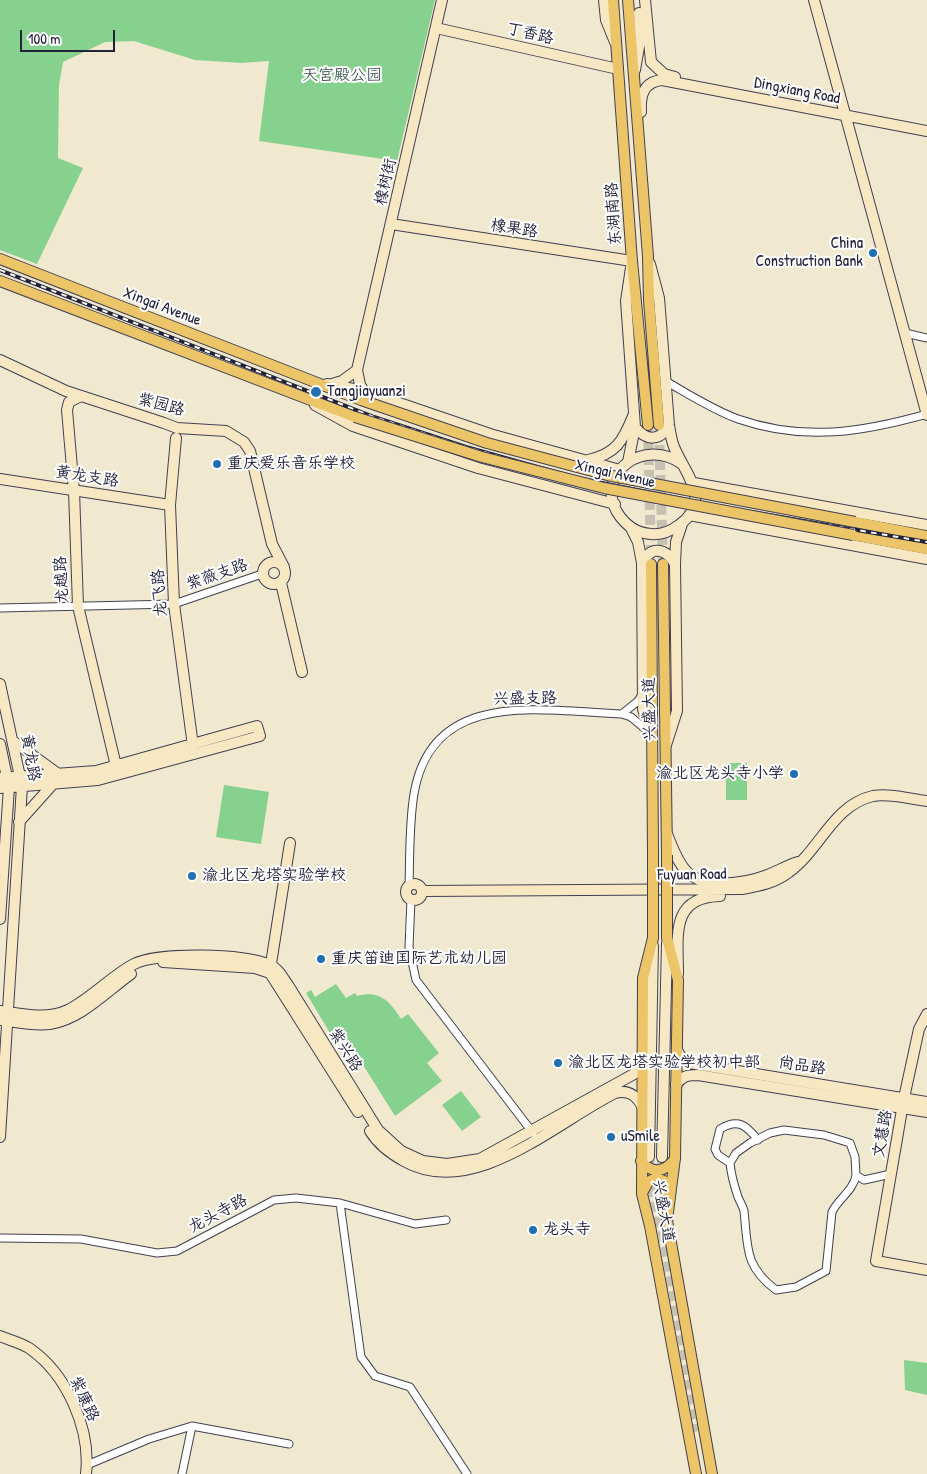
<!DOCTYPE html>
<html>
<head>
<meta charset="utf-8">
<style>
	body { margin:0 }
	#map { position:relative; width:927px; height:1474px; overflow:hidden; background:#f0e9d0; font-family:"Patrick Hand",sans-serif }
	canvas { display:block }
	.scale { position:absolute; left:20px; top:30px; width:95px; height:22px; box-sizing:border-box; border:2px solid #22223b; border-top:0; padding-left:6px; font-size:15px; line-height:18px; white-space:nowrap; color:#22223b; -webkit-text-stroke:4px #fff; paint-order:stroke }
</style>
</head>
<body>
<div id="map">
<canvas width="927" height="1474"></canvas>
<div class="scale">100 m</div>
</div>
<script>
const g = document.querySelector('canvas').getContext('2d');
g.lineJoin = 'round';
function fillPath(path, color) {
  g.fillStyle = color;
  g.fill(path, 'evenodd');
}
function stroke(path, color, width, dash) {
  g.strokeStyle = color;
  g.lineWidth = width;
  g.lineCap = dash ? 'butt' : 'round';
  g.setLineDash(dash || []);
  g.stroke(path);
}
function drawText(font, color, halo, rows, align = 'center') {
  g.font = font + ' "Patrick Hand","LXGW WenKai TC",sans-serif';
  g.lineWidth = 4;
  g.setLineDash([]);
  g.textBaseline = 'middle';
  g.strokeStyle = halo;
  g.fillStyle = color;
  for (const [text, x, y, turn = 0] of rows) {
    g.save();
    g.translate(x, y);
    g.rotate((+turn || 0) * Math.PI / 180);
    g.textAlign = isNaN(turn) ? turn : align;
    if (halo) g.strokeText(text, 0, 0);
    g.fillText(text, 0, 0);
    g.restore();
  }
}
fillPath(new Path2D(`
	M0,0H435L397,161L259,141L269,61L242,63L195,60L134,41L105,42L63,62L59,85L58,158L83,168L37,264L0,250Z
	M726,763H747V800H726Z
	M224,785L269,792L261,844L216,837Z
	M336,984L346,998L355,993L357,996C379,990 390,1001 401,1019L408,1014L439,1053L427,1063L442,1081L395,1116L343,1033L333,1038L306,993L311,990L315,997Z
	M461,1091L481,1117L462,1131L442,1105Z
	M904,1360L927,1363V1395L905,1390Z`), '#87d18e');
stroke(new Path2D(`
	M649,1157L656,1233
	M662,1157L660,1218L699,1431`), '#c7c1b2', 10, [10, 5]);
stroke(new Path2D(`
	M648,425L651,559
	M659,430L663,564`), '#c7c1b2', 10, [10, 5]);
const street = new Path2D(`
	M905,333L927,338
	M667,382C690,395 713,410 738,419C804,442 862,432 927,414
	M0,608L174,604L262,574
	M622,714L638,701L643,693
	M409,886C410,856 409,824 414,794C432,687 542,711 622,714L631,717L649,732
	M411,899L409,947L416,980L533,1133
	M730,1163L718,1155L715,1149L720,1129C738,1118 746,1125 758,1140
	M856,1175C854,1190 838,1199 832,1212L826,1271L796,1287L776,1290C744,1266 748,1247 744,1211C743,1206 740,1202 738,1197C734,1185 731,1174 730,1163L736,1153L750,1143L770,1133L784,1130L824,1135L850,1143L855,1157L856,1175L864,1180L891,1174
	M340,1203L361,1357L375,1376L410,1387L467,1474
	M0,1238L81,1239L157,1253L177,1251L274,1200L296,1198L340,1203L415,1224L446,1220
	M87,1465L149,1439L192,1426L289,1444
	M182,1474L192,1426`);
const secondary = new Path2D(`
	M604,0L606,20L615,42
	M645,0L651,62L664,74L675,77
	M814,0L927,415
	M436,28L618,69
	M635,70L640,41L639,13
	M641,112C640,96 643,82 662,80L927,131
	M391,224L632,261L626,301L635,427L628,462
	M650,264L659,298L669,425C670,431 671,438 673,444C681,469 715,500 679,525C671,531 662,535 651,534C636,533 625,525 617,512C595,472 645,437 682,464
	M0,360L66,391L164,423L177,428L226,431L244,442L250,451L272,544L284,567
	M357,370L442,0
	M327,384L364,391L490,434L620,470
	M332,384L342,381L357,370L360,385L364,391
	M81,396L69,402L67,410L74,491L78,606L116,766
	M315,405L353,426L478,468L615,504
	M635,427C646,441 660,442 669,425
	M176,438L170,505L174,604L193,746
	M588,460C616,454 623,441 633,416
	M0,479L170,505
	M694,483L927,525
	M689,515L927,559
	M631,528L638,542L642,563L643,709L651,736
	M263 573a11 11 0 1 1 22 0a11 11 0 1 1-22 0Z
	M642,563C651,545 666,548 675,564
	M281,583L302,672
	M0,684L22,786L0,1137
	M13,741L57,773
	M0,744L9,787L0,919
	M666,745L677,711L675,564L676,542L682,524
	M0,778L96,771L257,726L260,736L98,780L0,788
	M19,822L53,784
	M667,834C672,846 677,862 687,872C705,889 743,884 765,876C776,872 786,866 798,862
	M406 892a8 8 0 1 1 16 0a8 8 0 1 1-16 0Z
	M422,891L742,889C759,886 775,883 789,872C820,850 833,805 873,796C890,793 910,799 927,801
	M163,962L255,968L270,973L358,1112
	M270,970L290,843
	M678,974C678,936 670,897 720,896
	M0,1011C21,1014 47,1020 68,1010C92,998 111,976 134,964C157,952 247,953 270,965C278,968 283,978 288,985L378,1130L401,1151L423,1161L447,1164L480,1159L634,1074L643,1058
	M927,1014L919,1029L904,1098L876,1261L927,1270
	M0,1020C16,1022 33,1026 50,1024C80,1020 107,991 131,974
	M677,1050L682,1059L689,1063L927,1102
	M676,1085C682,1076 687,1075 698,1075L927,1112
	M370,1131C378,1144 391,1154 404,1161C473,1200 555,1123 615,1093C629,1089 637,1096 643,1108
	M649,1157L653,946
	M662,1157L667,943
	M0,1336C9,1340 21,1343 29,1348C67,1374 91,1429 86,1474`);
const primary = new Path2D(`
	M613,0L632,261L648,425
	M628,0L648,256L649,300L659,425
	M0,259L361,400
	M0,281L355,417
	M855,522L927,536
	M853,535L927,549
	M651,564L653,855
	M663,564L667,855
	M653,921V938L643,978L642,1194L650,1226L696,1474
	M667,921V938L678,980L675,1158L667,1220L712,1474
	M641,1161C652,1175 665,1172 675,1159
	M643,1191L648,1182L656,1178L664,1181L667,1194`);
stroke(street, '#414051', 9);
stroke(secondary, '#414051', 12);
stroke(primary, '#414051', 12);
stroke(street, '#fff', 7);
stroke(secondary, '#f7e8c3', 10);
stroke(primary, '#ecc569', 10);
const rail = new Path2D(`
	M0,270L374,417L466,447L577,478L722,507L927,542`);
stroke(rail, '#22223b', 4);
stroke(rail, '#fff', 2, [5.5]);
const primaryBridge = new Path2D(`
	M361,400L487,443L607,475L855,522
	M355,417L482,457L604,488L853,535
	M667,855V921
	M653,921V855`);
stroke(primaryBridge, '#414051', 12, []);
stroke(primaryBridge, '#ecc569', 10);
for (const [x, y, r, color] of [
	[873,253,5,"#1f6fb2"],
	[316,392,6,"#1f6fb2"],
	[217,464,5,"#1f6fb2"],
	[794,774,5,"#1f6fb2"],
	[192,876,5,"#1f6fb2"],
	[321,959,5,"#1f6fb2"],
	[558,1063,5,"#1f6fb2"],
	[611,1137,5,"#1f6fb2"],
	[533,1230,5,"#1f6fb2"]
]) {
  const dot = new Path2D();
  dot.arc(x, y, r, 0, 2 * Math.PI);
  g.fillStyle = color;
  g.fill(dot);
  stroke(dot, '#fff', 2);
}
drawText('16px', '#22223b', '#fff', [
	["丁香路",530,34,13],
	["Dingxiang Road",797,91,11],
	["橡树街",386,182,-77],
	["东湖南路",614,214,-94],
	["橡果路",514,229,9],
	["Xingai Avenue",162,307,21],
	["紫园路",161,405,15],
	["Xingai Avenue",615,474,13],
	["黄龙支路",87,477,9],
	["紫薇支路",217,575,-19],
	["龙越路",62,580,-93],
	["龙飞路",160,593,-94],
	["兴盛支路",525,699,-1],
	["兴盛大道",650,709,-91],
	["黄龙路",30,758,80],
	["Fuyuan Road",692,875,-1],
	["紫兴路",345,1050,58],
	["尚品路",802,1066,9],
	["文慧路",883,1134,-80],
	["兴盛大道",663,1211,80],
	["龙头寺路",218,1214,-28],
	["紫康路",84,1399,65]
]);
drawText('16px', '#455f58', '#fff', [
	["天宫殿公园",342,76]
]);
drawText('16px', '#22223b', '#fff', [
	["China",863,244,"right"],
	["Construction Bank",863,262,"right"],
	["Tangjiayuanzi",327,392],
	["重庆爱乐音乐学校",227,464],
	["渝北区龙头寺小学",784,774,"right"],
	["渝北区龙塔实验学校",202,876],
	["重庆笛迪国际艺术幼儿园",331,959],
	["渝北区龙塔实验学校初中部",568,1063],
	["uSmile",621,1137],
	["龙头寺",543,1230]
], 'left');
</script>
</body>
</html>
